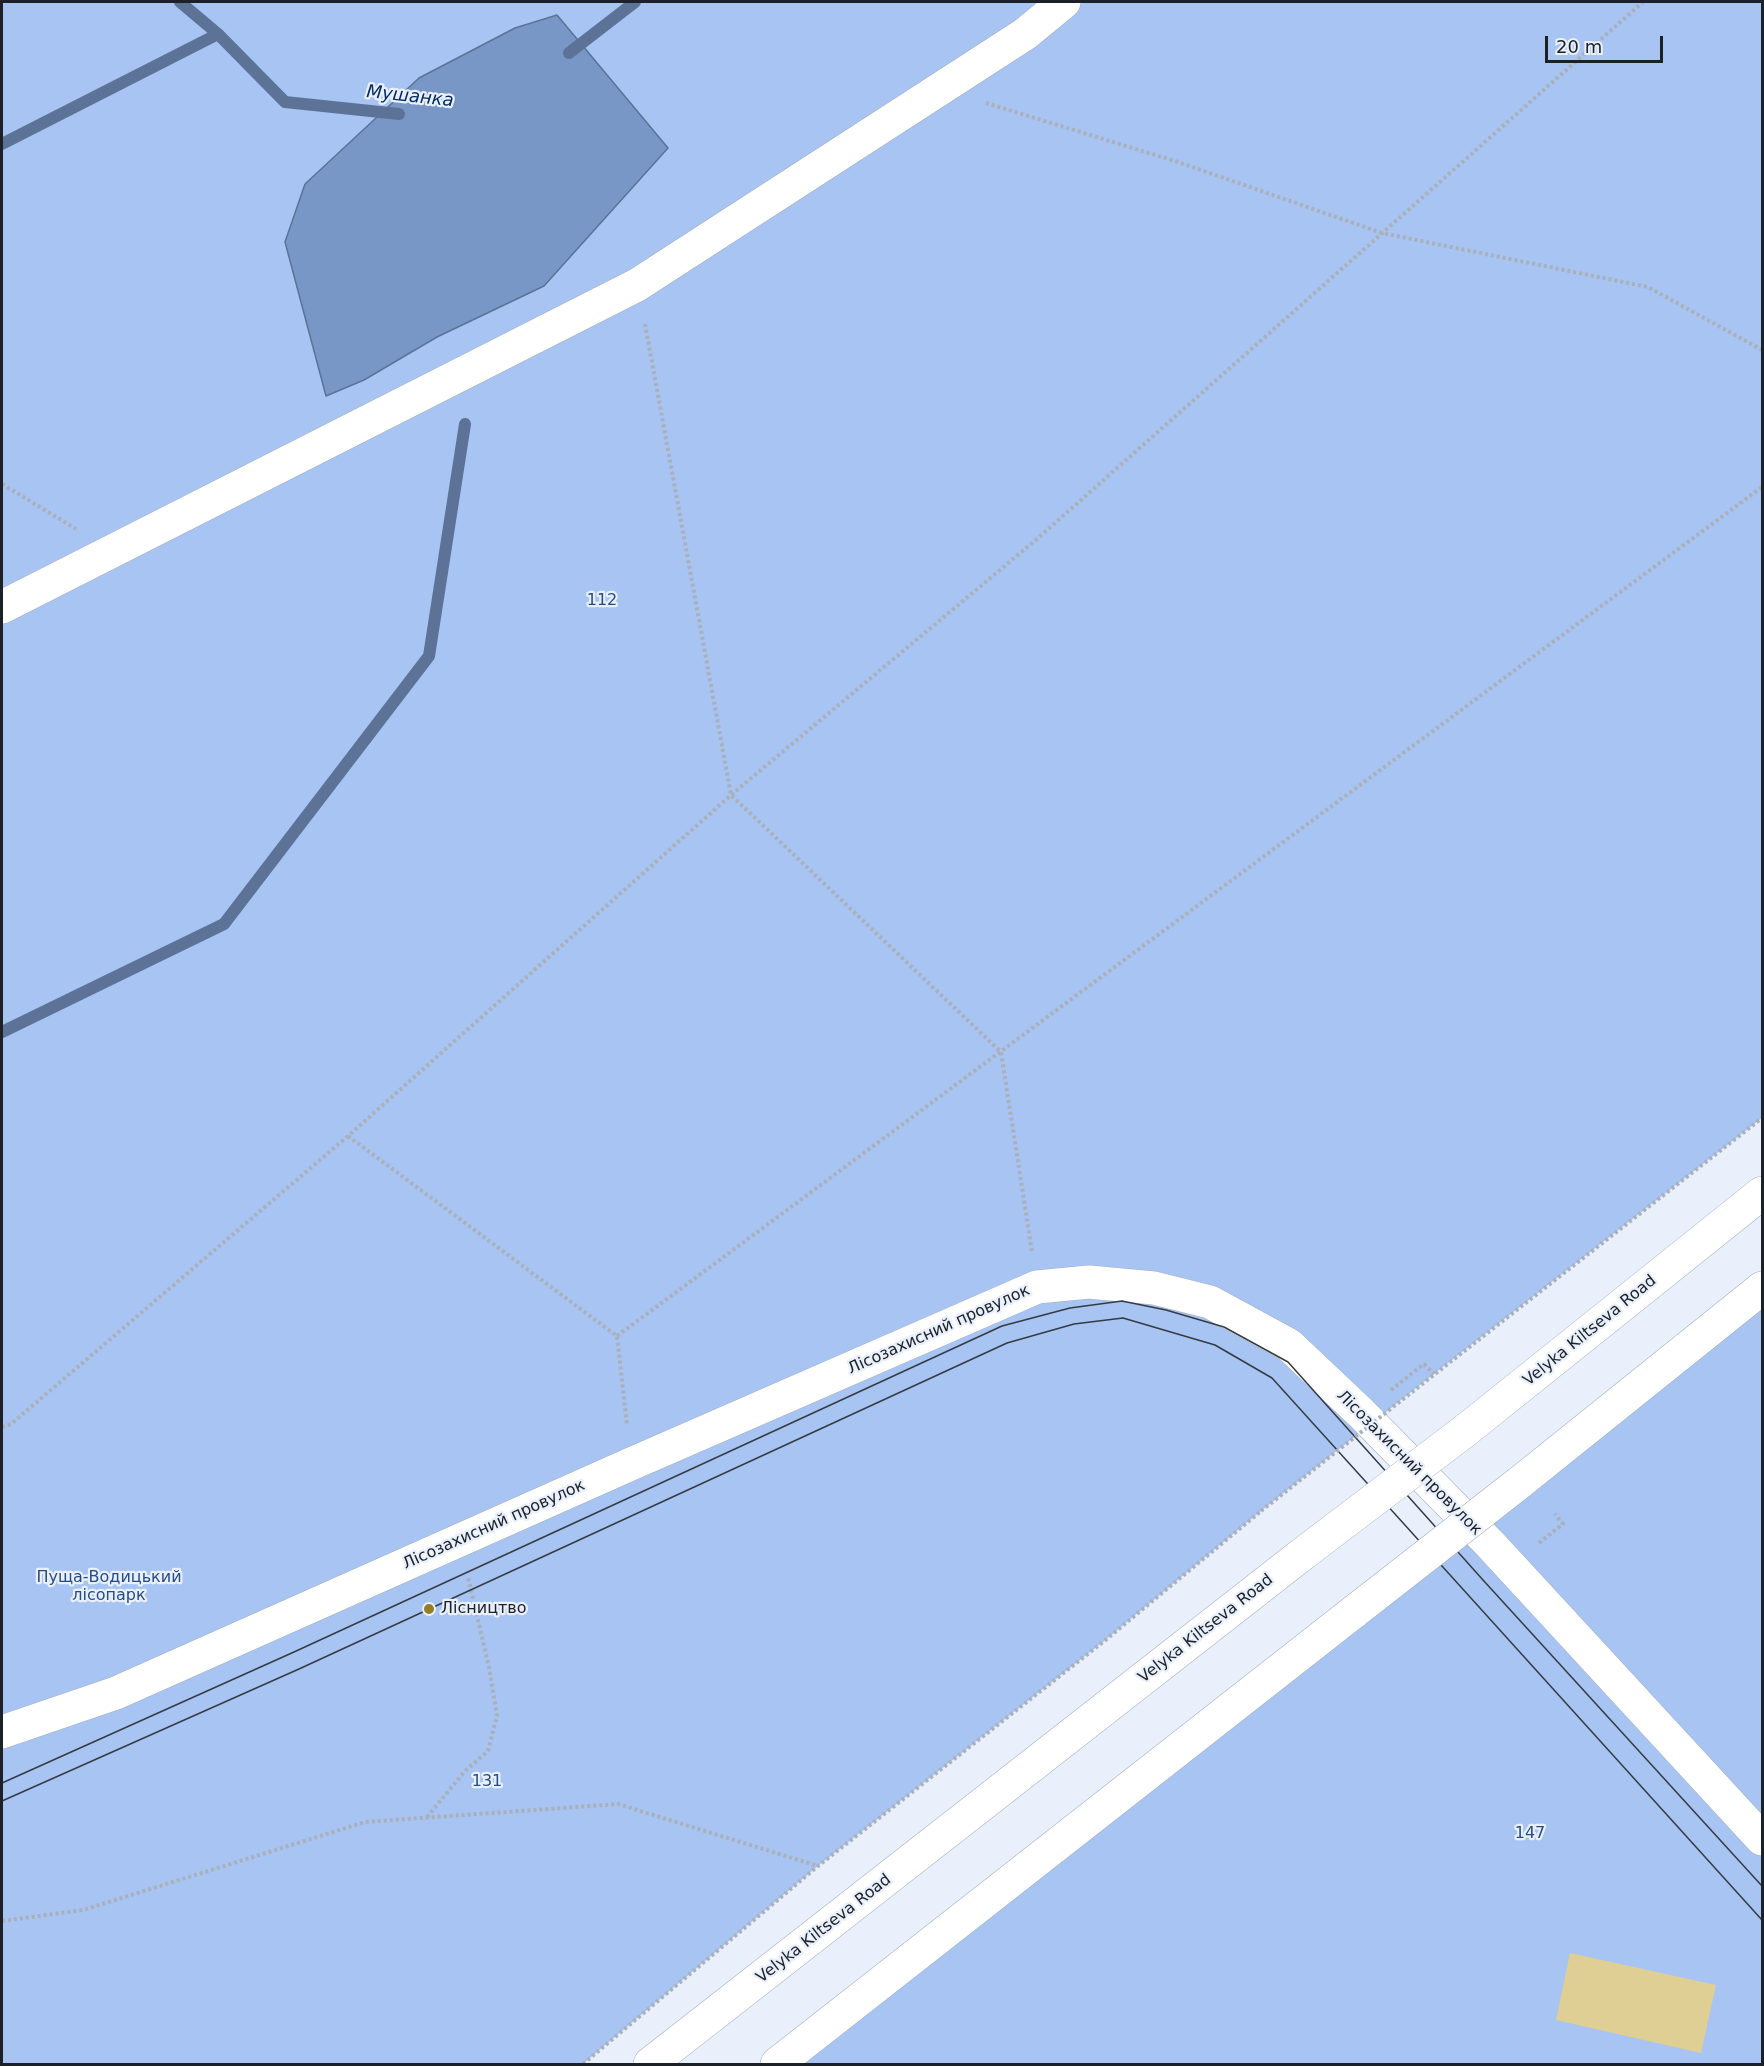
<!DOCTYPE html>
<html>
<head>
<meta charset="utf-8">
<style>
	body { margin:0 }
	#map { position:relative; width:1764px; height:2066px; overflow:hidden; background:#e9f0fc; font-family:"DejaVu Sans",sans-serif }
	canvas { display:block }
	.frame { position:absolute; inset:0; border:3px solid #1c2128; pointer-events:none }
	.scale { position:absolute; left:1545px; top:36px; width:118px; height:27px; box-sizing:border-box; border:3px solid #1c2128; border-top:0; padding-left:8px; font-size:18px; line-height:21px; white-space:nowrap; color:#1c2128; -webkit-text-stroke:4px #e9f0fc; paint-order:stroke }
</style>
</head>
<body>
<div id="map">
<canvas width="1764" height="2066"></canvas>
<div class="frame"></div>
<div class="scale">20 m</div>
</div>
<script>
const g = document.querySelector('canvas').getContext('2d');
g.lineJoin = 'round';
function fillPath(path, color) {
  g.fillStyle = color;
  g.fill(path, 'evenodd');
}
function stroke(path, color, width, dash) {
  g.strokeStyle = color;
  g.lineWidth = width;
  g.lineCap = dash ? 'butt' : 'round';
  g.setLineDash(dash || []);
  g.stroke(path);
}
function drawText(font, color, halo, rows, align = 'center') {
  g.font = font + ' "DejaVu Sans",sans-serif';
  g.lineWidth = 4.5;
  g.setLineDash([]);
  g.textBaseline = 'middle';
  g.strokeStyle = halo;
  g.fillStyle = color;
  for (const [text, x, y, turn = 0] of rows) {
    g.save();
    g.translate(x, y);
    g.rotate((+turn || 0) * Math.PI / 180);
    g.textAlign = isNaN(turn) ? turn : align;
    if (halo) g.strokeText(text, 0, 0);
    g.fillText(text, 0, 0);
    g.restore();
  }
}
fillPath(new Path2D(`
	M2,2H1762V1118L1434,1374L1261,1511L1103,1642L818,1866L583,2064H2Z
	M1762,1288V2064H777Z`), '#a7c4f2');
const water = new Path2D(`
	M557,15L668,148L544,286L437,337L364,380L326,396L285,242L305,184L419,78L515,28Z`);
fillPath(water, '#7896c6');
stroke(water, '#5c7397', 1.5);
stroke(new Path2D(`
	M180,2L218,34L285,102L399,114
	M569,53L635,2
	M2,144L218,34
	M2,1032L224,924L429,656L465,424`), '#5c7397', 12);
fillPath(new Path2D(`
	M1570,1953L1716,1985L1701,2053L1556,2020Z`), '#e0cf94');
const minor = new Path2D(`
	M2,607L637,285L1025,34L1064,2
	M2,1732L116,1693L631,1464L1037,1287L1089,1282L1154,1288L1210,1302L1289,1345L1361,1413L1490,1544L1762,1839`);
const major = new Path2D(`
	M1466,1430L1762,1193
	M1519,1483L1762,1288
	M650,2064L1300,1556
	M777,2064L1355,1611`);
stroke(minor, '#a3afc1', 34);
stroke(major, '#a3afc1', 34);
stroke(new Path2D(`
	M986,103L1178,162L1382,233L1648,287L1762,350
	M645,324L731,795L1001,1052L1032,1252
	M2,484L76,529
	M348,1136L617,1336L627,1425
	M617,1336L1762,487
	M1426,1381L1762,1118
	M1391,1390L1424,1364L1434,1374
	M2,1427L11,1424L348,1136L731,795L1037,539L1643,2
	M1539,1543L1563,1524L1555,1514
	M427,1817L465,1771L488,1751L497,1716L489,1667L468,1577
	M2,1921L83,1910L365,1822L618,1804L818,1866
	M583,2064L818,1866L1103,1642L1261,1511`), '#aab0ba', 4, [3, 3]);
stroke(minor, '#fff', 33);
stroke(major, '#fff', 33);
stroke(new Path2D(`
	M2,1783L294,1652L1002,1326L1070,1308L1122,1301L1166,1310L1224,1327L1288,1362L1483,1580L1762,1886
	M2,1801L299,1669L1007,1343L1074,1324L1123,1318L1215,1345L1272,1378L1762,1920`), '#353b42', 1.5);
const majorBridge = new Path2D(`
	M1300,1556L1466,1430
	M1355,1611L1519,1483`);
stroke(majorBridge, '#a3afc1', 34, []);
stroke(new Path2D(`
	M1261,1511L1426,1381`), '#aab0ba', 4, [3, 3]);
stroke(majorBridge, '#fff', 33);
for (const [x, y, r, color] of [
	[429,1609,6,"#947e25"]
]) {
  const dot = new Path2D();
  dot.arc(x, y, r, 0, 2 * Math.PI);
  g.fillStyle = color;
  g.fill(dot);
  stroke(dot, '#e9f0fc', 2);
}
drawText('16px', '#264c88', '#e9f0fc', [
	["112",602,601],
	["Пуща-Водицький",109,1578],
	["лісопарк",109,1596],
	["131",487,1782],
	["147",1530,1834]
]);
drawText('16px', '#1c2128', '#e9f0fc', [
	["Лісозахисний провулок",939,1330,-24],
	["Velyka Kiltseva Road",1590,1331,-39],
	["Лісозахисний провулок",1409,1463,45],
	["Лісозахисний провулок",494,1525,-24],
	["Velyka Kiltseva Road",1206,1629,-38],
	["Velyka Kiltseva Road",824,1929,-38]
]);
drawText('16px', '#1c2128', '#e9f0fc', [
	["Лісництво",441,1609]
], 'left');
drawText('italic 18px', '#052b64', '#e9f0fc', [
	["Мушанка",410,97,6]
]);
</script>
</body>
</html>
